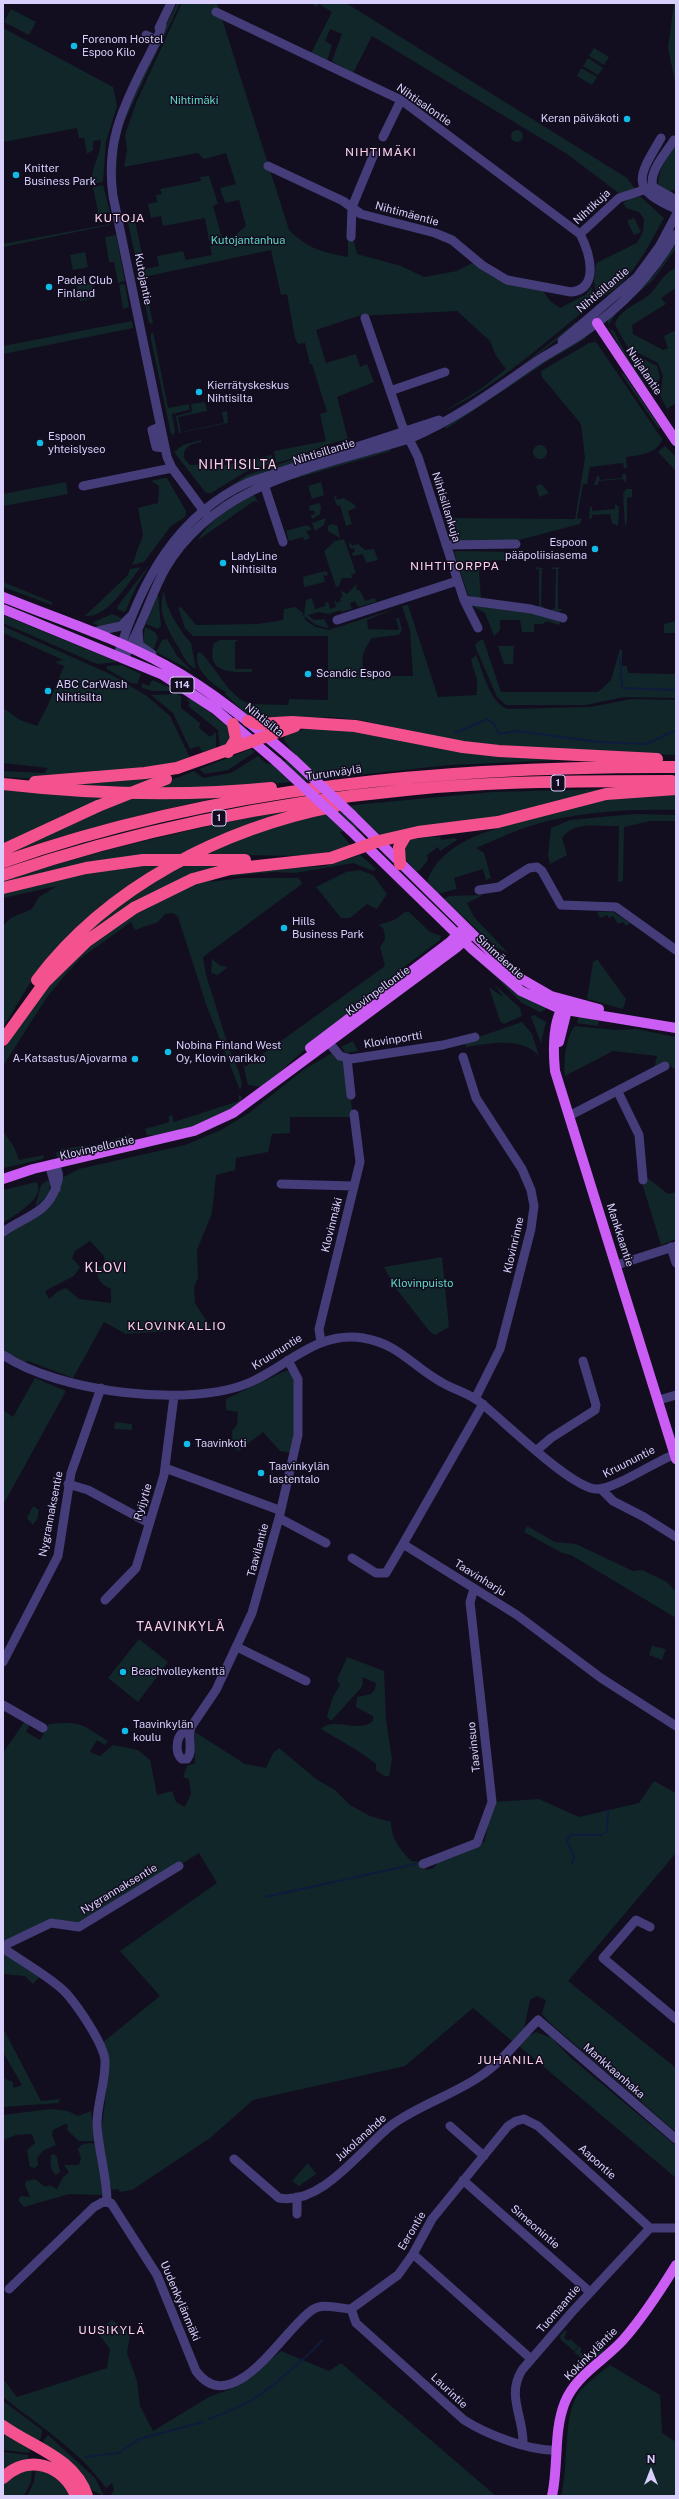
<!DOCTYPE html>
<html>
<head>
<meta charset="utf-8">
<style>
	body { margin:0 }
	#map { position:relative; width:679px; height:2499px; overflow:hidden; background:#120e1f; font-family:"Public Sans",sans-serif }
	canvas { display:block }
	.frame { position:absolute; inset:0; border:4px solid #d8cffc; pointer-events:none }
	.north { position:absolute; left:631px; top:2451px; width:40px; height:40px; -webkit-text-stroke:3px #120e1f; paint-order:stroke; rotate:0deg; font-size:11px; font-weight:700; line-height:16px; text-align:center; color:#d8cffc }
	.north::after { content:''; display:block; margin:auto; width:14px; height:18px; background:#d8cffc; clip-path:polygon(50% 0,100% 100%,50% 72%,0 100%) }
</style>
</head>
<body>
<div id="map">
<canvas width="679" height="2499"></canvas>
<div class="frame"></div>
<div class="north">N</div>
</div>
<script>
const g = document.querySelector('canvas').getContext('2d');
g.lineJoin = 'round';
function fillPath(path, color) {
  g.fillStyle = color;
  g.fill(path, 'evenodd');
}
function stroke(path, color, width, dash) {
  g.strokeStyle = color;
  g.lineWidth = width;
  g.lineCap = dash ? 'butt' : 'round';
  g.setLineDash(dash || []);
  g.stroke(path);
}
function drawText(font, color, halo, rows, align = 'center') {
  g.font = font + ' "Public Sans",sans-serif';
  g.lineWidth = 3;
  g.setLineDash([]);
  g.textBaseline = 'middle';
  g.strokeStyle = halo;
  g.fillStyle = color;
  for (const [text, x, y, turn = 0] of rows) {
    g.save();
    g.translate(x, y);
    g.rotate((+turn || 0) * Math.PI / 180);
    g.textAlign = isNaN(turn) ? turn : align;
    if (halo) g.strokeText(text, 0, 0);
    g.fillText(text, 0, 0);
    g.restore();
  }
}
fillPath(new Path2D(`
	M177,3H180L124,122L118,145L116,179C107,129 155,49 177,3Z
	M182,3H217L289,230C308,249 322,252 348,257V238L354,241L357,254L401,266L424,277L457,271L476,261L543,291L550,301L560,308L585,295L592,287L591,305C544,343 498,386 443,412L482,388L506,369L496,356L490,341L457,311L358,316L316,330L326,363L356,354L360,367L367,364L374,382L337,397L348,439C323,444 302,457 276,463L274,451L326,441L320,414L327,412L312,364H310L305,343L298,344L295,338L287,294L281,295L271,250L139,278L136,261L143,259L145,269L159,266L157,256L183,251L186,260L212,255L210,246L228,241L246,226L239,200L225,203L220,188L236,184L226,153L204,159L198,153L124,167L127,151L125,135L136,103Z
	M311,3H346L627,178L635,189L620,194L567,154L372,36L353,73L332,61L342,34L330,29L325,41L332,45L327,61L311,53L332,12L319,4L317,7Z
	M674,3H676V87L668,48Z
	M11,9L36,22L29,35L4,22Z
	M3,28L113,87L117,106L106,142L103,182L92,184C90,170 101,154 101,140L93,141V150L87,154L84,138H79L77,128L3,142Z
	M594,48L609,57L604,65L589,56Z
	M588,58L603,68L598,75L583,66Z
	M581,68L597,77L592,85L577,76Z
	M511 136a6 6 0 1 1 12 0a6 6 0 1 1-12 0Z
	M676,144V189L668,192L659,187C656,171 668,157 676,144Z
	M209,176L218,204L213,206L222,238L209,241L205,218L163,226L161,216L151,218L148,204L157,202L156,195L162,194L160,189L201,181L200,177Z
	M103,185L110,212L94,216L98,212L93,187Z
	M636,196L641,197L664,218C647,248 631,284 597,300L594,281L596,263L637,243L643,232L644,219L639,212L626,208L623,203Z
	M134,216L142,254L135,255L127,218Z
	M634,218L641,232L634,235L627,221Z
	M110,224V225L3,247V244Z
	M116,235L125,281L118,283L114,262H109L105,237Z
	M676,244V248L654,279L618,311L608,325V319L654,276Z
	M85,252L88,267L73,270L70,255Z
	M676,268V288L661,298L666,304L632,325L633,334L663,350L668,348L664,336L676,330V403L667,409L660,395L663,376L658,363L628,348L615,325C618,310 640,303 650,294C658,286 664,272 676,268Z
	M92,283L94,298L80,301L77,286Z
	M125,284L129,307L123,309L119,285Z
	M145,285L153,324L149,323L142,290V287Z
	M132,321L133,328L3,354V346Z
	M576,322L578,324L505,379Z
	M609,328L614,331L629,360L649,389L635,374Z
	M153,332L168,408L189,404V410L172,414L175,431L173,435L171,434L151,339V334Z
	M586,335L585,339L551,359L446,429L445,427L458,418L549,357Z
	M596,342L662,439C658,454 638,455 626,457L627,468H624L623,463L590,467L587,484H583L577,518L582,519L580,524L515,541H453L445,518L575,519L585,458L581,424L542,377L541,371L589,343Z
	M632,353L657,366L660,377L656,388L643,376Z
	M623,373L661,428H658L622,375Z
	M205,402L207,411L178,417L181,432L224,423L222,412L227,411L228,423L179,433L176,416L192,412L191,404Z
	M201,440V442C192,444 183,446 184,458L190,465L207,464L208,469L272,455L273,463L247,471L211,493H206L174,452L183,445Z
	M533 452a7 7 0 1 1 14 0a7 7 0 1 1-14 0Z
	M665,446L676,457V471L658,452Z
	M391,449V451L276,484L275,482Z
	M322,450L323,452L319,455L219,496L217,495L247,475Z
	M623,474H626V483L623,479L598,481V485H594L597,476H599L600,480L622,478Z
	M164,478H167L186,511L185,517L171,526L144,562L132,565L143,535L138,508L158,503L159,486L151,481Z
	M66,482L68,494L3,506V494Z
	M321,482L324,495L312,499L308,486Z
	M541,484L549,493L539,497L536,486Z
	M626,489H632V497L627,498V520L625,528L623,494Z
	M254,495L258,502L254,501L198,540C209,520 233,505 254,495Z
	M336,496L337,500L343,498L354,504L356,508L348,511L352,524L346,526L340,505L337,506L334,497Z
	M319,503L321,506L320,514L312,519L311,515L315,514L313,510L310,511L309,506Z
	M615,504L619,507L618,526L612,523L610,514L592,515V518L589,519L590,507H592V511L615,509Z
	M326,518L324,525L315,531L312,523Z
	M331,524L337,525L340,538L328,531V526Z
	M307,525L311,528V530L306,531L310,538L304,540L303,537L289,541L286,531Z
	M344,539L356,573L351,575L352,578H342L339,586L336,587L324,551L335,541Z
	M351,543L352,546L358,544L365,550L374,549L378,560L366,563L363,554L353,556L352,553L355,552L354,548L350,549L349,544Z
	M454,552L456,551L514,552L513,555H508V560L484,561L479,571L481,599L468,595Z
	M150,564L136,587L125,612L118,610L117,607Z
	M141,567C127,584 108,618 85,616L128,575L130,569Z
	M536,567L546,569H542L541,606L545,607L543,609L539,607V569H535Z
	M553,567L562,568L558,569V609H562L560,612L554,611L551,609H555L556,569H552Z
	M325,571L328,573L327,576L323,575L325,582L304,587L303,577Z
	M3,582L52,602V605L3,587Z
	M357,584L356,589L360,591L365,601L375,598L376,602L358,607L355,601L350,603L352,609L341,612V610L328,614L319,612L308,615L314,620L324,619L329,628H328L316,625L304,616L306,600L312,598L315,609L326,606L325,603L328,602L330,609L336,607L334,600L337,603L341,601L340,598L343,596L340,590L347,594Z
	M164,591L166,602L173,618L184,635L191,643L196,669C185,664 183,654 177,645C167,628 157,612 164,591Z
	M158,594L161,626L158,629L146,624Z
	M408,605L438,697L477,695V680L471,660L476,655C483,671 490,704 508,709L590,707L632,699L676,700V755L605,753L467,743L359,720L330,717L265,720L248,716L225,694L226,692C213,685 192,669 198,652L202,653L229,689L241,700L250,704L288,705L289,699L328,700V636H193L185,628L178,607L182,608L196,625L258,624L283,620L284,609L295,607L302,612L306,621L316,627L329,630L397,608L367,620L368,629L397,630L399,629L396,618H399L402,630L399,635L372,638C364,649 359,660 365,672L377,676H413L410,630L402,606Z
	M470,605L536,614L560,622L559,625L547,621L543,624H534V632H522L520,620H500V630L494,636L485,613Z
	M112,614L122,618L116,624L100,626L92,623Z
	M3,615L118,662L97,664L3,623Z
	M676,621V633H664V624Z
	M3,626L112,675L147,696L170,716L190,758L180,764L39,779L3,777V771L44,773L48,768L3,763V708L20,720L37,726L47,707L64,666L55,662L63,660L3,633Z
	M145,627L155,632L158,638L153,651L143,643Z
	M167,639L178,657L192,671L156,652L162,640Z
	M483,639L501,692H598L611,680L620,649L622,650V666H627L628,673L676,674V698L624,697L586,705H506L497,697L475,646L477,642Z
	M220,640H239L235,642V669H253L251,672C231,672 205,674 214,643Z
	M498,646H514L513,664H504Z
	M122,665L141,674L137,684L131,683L107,669V666Z
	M152,680L171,688L170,691H152L142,688V683L149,686Z
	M177,694L181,697V708L200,723L199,728L210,737L216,732V748L202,752L199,746L190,749L173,713L151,695Z
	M191,698L227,726L231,731L232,741L220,749L218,730L188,706L190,703L187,700Z
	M327,728L583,759L450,765L244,787L174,789L45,785L160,774L169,781L194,771L203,778L231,773L258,756L267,764L298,759L284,740L285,735L305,729Z
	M251,749L255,752L228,770L205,774L199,769Z
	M3,786L241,793C160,809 81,829 3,855L94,804L64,815L3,846Z
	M610,789L512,815L381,836L371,827L340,832L351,846C318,858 285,856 250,855L240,865L186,878L45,974L86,931L137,891L229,841L349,806L364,804L493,792Z
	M676,793V810C634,809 589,811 548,821C523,827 499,838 476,848L484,853L491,878L486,880L483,869L454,878L457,889L437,894L427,882C443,835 508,826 550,814C568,809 587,801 606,798C629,794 653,795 676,793Z
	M304,808L187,855L48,960L28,986L3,1028V926L11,918L32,909L39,897L57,886L3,898V881C102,849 202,825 304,808Z
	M635,814L676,815V821H650L624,827L623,881L618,882L619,826C598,827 575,820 562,838L567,855L550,864L548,855L551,828L570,820Z
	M430,837H440L441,840L455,838L457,840L440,851L438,847L427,855L428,860L419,871H416L405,859L404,844L407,840Z
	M360,855L376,869L373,871L353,863L295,873L273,872L221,877L209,882L243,878H299L302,884L203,957L206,975L229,1048L239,1072L242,1084L240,1090L207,1007L178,917L173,913L165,914L158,922L135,930L131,922L81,958L66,974L47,997L3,1066V1050L7,1043L58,971L116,924L204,879L273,869L325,866Z
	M360,870L373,875L387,894L377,909L367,904L350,918H341L316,887L346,872Z
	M483,895L467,903L474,917L508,953L497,948L444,899L449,896Z
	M405,912H409L430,932L441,936L440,940L400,970L401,972L389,986L322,1034L263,1087L248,1085L243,1064L245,1067L385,966L380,947C386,940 386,937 383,928L378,925L394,920Z
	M597,912H613L630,923L626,926L623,922L618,924L613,916L609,918L607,915L600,918Z
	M471,953L507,986L546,1008L545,1010L540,1012L522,1003Z
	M212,959L221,966L228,967L218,975L211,973Z
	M597,959L626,999L623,1009L587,999L593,962Z
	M495,985L520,1008L522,1016L504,1024L500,1021L489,987L503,997Z
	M534,1015L546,1022L541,1043L531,1017Z
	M579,1016L599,1021L598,1026L577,1023Z
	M522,1022L532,1034L539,1056C521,1036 489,1044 466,1047L464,1042Z
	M575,1026L615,1030L636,1029L676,1037V1068L674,1069L669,1064L662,1062L654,1069L657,1056L613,1051L565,1076C563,1061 566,1037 575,1026Z
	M353,1041L358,1051L346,1053L341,1047Z
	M332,1053L346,1063L353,1117H290V1133L272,1134L268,1152L236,1158L235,1170L216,1175L212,1213L197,1250L198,1278L194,1287L195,1303L211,1328L126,1334L104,1322L73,1378L28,1361L24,1362L3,1352V1234C30,1219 58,1212 62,1178L79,1169L185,1145L221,1130L249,1113L302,1071ZM90,1241L104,1256L105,1264L97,1268C97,1279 100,1284 111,1289V1303L79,1299L66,1288L57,1292L49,1299L45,1291L74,1276L80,1267L72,1258L75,1251Z
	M239,1095L242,1097L239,1106L200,1125L154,1138L153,1135H147L145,1129L169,1122V1116L172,1115L174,1122L239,1101Z
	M3,1131L14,1147L19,1160L44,1155L43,1159L4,1168L3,1171Z
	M130,1134L129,1140L126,1144L60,1159L57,1157L56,1153L61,1149L100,1144Z
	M649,1179L668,1194L676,1192V1239L661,1245L643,1186L644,1180Z
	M48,1180L50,1184L49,1194L35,1207L41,1185Z
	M36,1182C48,1197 13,1216 3,1223V1190Z
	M442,1257L449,1327L435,1335L430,1332L394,1286L384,1267Z
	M285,1371H290L294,1375L295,1435L292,1453L280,1451L263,1432L238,1451L233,1446L232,1431L237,1425L238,1412L226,1410V1399Z
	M35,1378L66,1391L3,1505V1410L13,1417Z
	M115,1422L132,1424V1430L114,1429Z
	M33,1506L39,1510L37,1519L33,1525L27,1518Z
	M527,1526L555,1542L576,1544L633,1571L642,1570L667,1582L676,1592V1618L571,1555L562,1553L524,1532Z
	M139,1639L168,1662L138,1702L108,1678Z
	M652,1646L666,1649L662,1660L649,1655Z
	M347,1657L384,1671L386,1719L392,1760L389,1776H384L376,1770V1764C358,1749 340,1741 321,1729C335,1716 358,1734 373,1721V1716L356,1707L357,1697L371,1694L375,1689L376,1683L362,1677L363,1683L361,1688L331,1721L327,1716L333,1697L340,1685L337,1680Z
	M25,1721L30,1724L26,1732L40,1740L49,1724C82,1721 81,1724 108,1741L105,1745L97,1740L90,1752L100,1756L113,1745L138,1750L150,1760L157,1795L172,1791L176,1802L185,1807L191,1794L189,1779L183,1777L187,1766L195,1763V1732L245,1764L266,1768L273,1753L279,1748L316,1779L335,1790L350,1805L370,1816L391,1822C391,1839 400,1849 411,1861L419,1862L427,1870L434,1868L438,1861L480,1845L485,1841L492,1802L539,1799L579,1817L639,1803L654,1781L676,1793V1853L568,1981L676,2068V2132L550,2023L542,2014L546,2000L537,1996L530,2000L524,2029L512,2041L473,2008L405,2066L253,2100L210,2138L132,2190L120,2192L118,2189L111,2190L101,2134L107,2086L102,2043L160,1996L120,1951L217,1883L199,1853L79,1927L60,1923L3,1946V1753Z
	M3,1948L41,1975L33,1984L25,1976L3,1974Z
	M3,2028L41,2101L61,2099L58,2103L3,2107V2078L13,2082V2088L22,2085L3,2052Z
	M536,2032L552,2038L570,2057L676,2146V2178L519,2046L527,2037Z
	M51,2109L68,2111L78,2116L91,2111L95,2141H79L67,2130L68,2125L65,2124L53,2130L52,2135L56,2145L44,2150L37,2158L38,2165L35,2168L30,2167L27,2150L35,2143L32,2134L16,2135L3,2140V2115Z
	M89,2143L96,2144L103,2195L69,2194L24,2207L18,2200L21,2196L30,2197L25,2185L26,2181L35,2179L45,2187L50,2185L57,2189L63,2177L69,2172L64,2165H79L81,2158L78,2149L81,2145Z
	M54,2154L57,2157L60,2172L56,2175C50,2170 50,2163 51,2155Z
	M308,2163L316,2174L299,2186L292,2181Z
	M112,2320L130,2335L127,2353L137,2381L140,2406L153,2431L209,2397L236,2387L281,2351L329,2371L341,2363L496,2496H110L114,2490L112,2483L106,2488C79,2450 39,2426 3,2397V2379L17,2397L107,2368L110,2349L97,2332Z
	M565,2330L567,2332L564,2337L568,2341L570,2339L578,2346L574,2351L561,2340L560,2336Z
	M579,2346L582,2349L580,2351L589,2361L599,2347L604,2351L587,2363L574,2352Z
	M610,2365L660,2395L662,2433L676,2442V2496H561C569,2468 562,2413 580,2391C589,2381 600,2373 610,2365Z
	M3,2401L42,2430L41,2438L38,2442L3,2422Z
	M3,2430L31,2447L29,2453L3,2450Z
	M48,2435L95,2478L104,2496L90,2489L41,2444Z
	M3,2452L28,2455V2460L3,2472Z
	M32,2467L31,2482L24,2496H3V2483L8,2477Z
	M36,2467L54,2473L73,2496H27L34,2482Z`), '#112628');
stroke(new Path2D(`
	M620,658L622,688L676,690
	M455,733L487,719L495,725L499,734L517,731L599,742L647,744L676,730
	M572,1863L574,1857L567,1840L570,1835H601L607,1831L608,1810
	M265,1897L416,1864
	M209,2419C248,2405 264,2394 295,2366C305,2357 314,2351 322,2340
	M85,2457L119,2453L139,2439L203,2422`), '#0e1b3d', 2);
stroke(new Path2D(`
	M216,12L401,100L580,234
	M162,24C159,39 149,55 142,69C120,113 106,146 113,196L167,457L172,468L209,518
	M159,28L171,3
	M146,35L156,40
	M383,137L401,100
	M661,138C638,177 629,189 676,209
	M268,166L343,201L361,214L435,233L452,240L482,265L507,280L571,292C601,289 589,251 580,234L619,198L653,187
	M653,187C648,172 666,153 674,140
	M653,187L676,200
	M351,237L352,207L374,154
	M365,318L402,425L418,457L464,600L478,628
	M562,341L637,277L659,247L676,215
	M390,391L445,372
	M160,427L152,430L156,447L165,448
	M262,478L283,542
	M83,486L172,468
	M446,545L516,544
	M464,600L531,609L563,618
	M337,620L457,581
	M138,631L139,645L152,654
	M93,632L121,626L131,616
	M118,655C141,582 176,515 249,482L439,420
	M125,657C129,647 135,637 139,627C148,608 155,587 165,569C217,481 319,467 409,439C454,420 494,391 534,363C550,352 567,344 583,333C622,307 653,274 676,234
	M479,890L499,887L529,868L537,867L542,871L561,905L616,907L676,950
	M325,1038L340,1056L351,1059L443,1045L475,1037
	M463,1057L476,1098L522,1169L531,1190L534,1206L531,1229L500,1349L475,1399
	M347,1058L351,1095
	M618,1092L639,1135L643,1180
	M569,1116L665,1066
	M281,1184L354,1186
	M3,1232C25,1216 47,1214 56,1187C60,1178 60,1171 53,1164L51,1171L56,1189
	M671,1247L676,1263
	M617,1265L676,1246
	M321,1342L319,1329L360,1162L354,1114
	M3,1355C58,1392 190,1409 251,1382C289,1365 317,1331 363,1338C399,1344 412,1366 441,1382C454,1390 469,1393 481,1403C504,1421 572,1489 597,1489C616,1489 655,1461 676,1454
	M659,1400L676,1395
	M483,1404L403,1544L517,1615L601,1678L676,1726
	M537,1450L551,1438L595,1410L596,1405L583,1361
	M165,1468L279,1510
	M68,1484L88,1490L149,1523
	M601,1489L613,1501L644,1517L676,1537
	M279,1518L326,1543
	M352,1558L376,1573H386L403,1544
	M105,1600L136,1568L164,1475L174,1396
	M237,1647L306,1681
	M3,1662L58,1556L71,1473L101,1388
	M3,1705L43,1728
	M188,1733H182C176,1739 175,1754 182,1759H187C194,1751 187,1737 191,1727L216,1690L252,1613L279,1518L298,1435V1379L288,1360
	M423,1864L477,1843L492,1802L470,1602L474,1589
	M650,1927L636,1920L603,1958L676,2019
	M3,1946L51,1923L79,1927L179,1866
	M3,1948C21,1961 54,1979 67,1994C79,2008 103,2043 105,2060C106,2082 97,2102 97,2124C98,2150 107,2175 107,2202
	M450,2126L484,2156
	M234,2159L279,2198C323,2206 363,2146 393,2124C420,2105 452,2095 479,2077C501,2063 519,2039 538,2020L676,2139
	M463,2180L590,2292
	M297,2197V2214
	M413,2254L530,2358
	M9,2289L94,2207L103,2202L111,2203L157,2275L196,2371C233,2421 284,2329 312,2310C323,2302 339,2309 351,2309L398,2275L413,2254L432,2219L508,2126L516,2121L524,2119L538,2126L650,2228
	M351,2309L356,2323L464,2420C486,2434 531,2452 557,2450
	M523,2444C524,2417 506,2396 522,2370L572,2312L650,2228H676`), '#453c7a', 9);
stroke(new Path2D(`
	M597,323L676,441
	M3,597C57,619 114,637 165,665C212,691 254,725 294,760
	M3,609L163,675L215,709L277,762
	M352,815L513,974L551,996L599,1009
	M350,830L472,949L521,991L560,1009L676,1028
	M566,1002C552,1019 553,1050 555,1071L676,1459
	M559,1042L567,1010L566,1004
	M310,1048L450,942L462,930
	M3,1179L33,1169L194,1131L233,1113L456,948L472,934
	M552,2496C559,2465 553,2432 565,2402C576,2375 604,2361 623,2340C643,2317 660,2291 676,2265`), '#cb5df4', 10);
stroke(new Path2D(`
	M248,721L258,724L292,722L355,726L463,747L499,751L657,759
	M228,752L236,739L233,724
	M35,782L145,773L177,768L295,726
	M3,784C91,794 182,797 271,788
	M3,850L98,806
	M3,862C219,786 448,766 676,767
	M400,864L399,847L406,835
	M3,875C133,831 269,803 406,790C494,781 583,781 672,781
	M3,888L86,868L143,860
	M37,980C108,886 223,828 336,806
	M3,1040L45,982L87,941L134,908L193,879L230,869L331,858L379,841L418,832L498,822L606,794L676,789
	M3,2426C32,2447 75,2458 87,2496
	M3,2478C28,2453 64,2465 76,2496`), '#f3528f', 12);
stroke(new Path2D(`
	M294,760L352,815
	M277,762L350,830`), '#cb5df4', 10);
stroke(new Path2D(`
	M98,806L166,779
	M143,860H245`), '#f3528f', 12);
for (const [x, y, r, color] of [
	[74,46,4,"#10bbe7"],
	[627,119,4,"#10bbe7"],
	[16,175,4,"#10bbe7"],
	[49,287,4,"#10bbe7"],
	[199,392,4,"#10bbe7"],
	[40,443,4,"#10bbe7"],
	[595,549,4,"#10bbe7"],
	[223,563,4,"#10bbe7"],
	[308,674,4,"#10bbe7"],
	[48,691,4,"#10bbe7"],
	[284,928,4,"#10bbe7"],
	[168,1052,4,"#10bbe7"],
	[135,1059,4,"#10bbe7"],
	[187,1444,4,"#10bbe7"],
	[261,1473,4,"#10bbe7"],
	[123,1672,4,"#10bbe7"],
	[125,1731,4,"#10bbe7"]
]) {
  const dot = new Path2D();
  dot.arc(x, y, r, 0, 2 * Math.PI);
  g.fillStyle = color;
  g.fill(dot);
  stroke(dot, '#120e1f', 1.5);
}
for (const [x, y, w] of [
	[182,685,24],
	[558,783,14],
	[219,818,14]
]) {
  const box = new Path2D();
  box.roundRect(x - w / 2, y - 8, w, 16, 3);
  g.fillStyle = '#120e1f';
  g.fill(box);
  stroke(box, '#d8cffc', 1);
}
drawText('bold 10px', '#d8cffc', null, [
	["114",182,685],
	["1",558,783],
	["1",219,818]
]);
drawText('11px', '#d8cffc', '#120e1f', [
	["Forenom Hostel",82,40],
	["Espoo Kilo",82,53],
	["Keran päiväkoti",619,119,"right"],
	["Knitter",24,169],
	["Business Park",24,182],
	["Padel Club",57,281],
	["Finland",57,294],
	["Kierrätyskeskus",207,386],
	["Nihtisilta",207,399],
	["Espoon",48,437],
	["yhteislyseo",48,450],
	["Espoon",587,543,"right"],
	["pääpoliisiasema",587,556,"right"],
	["LadyLine",231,557],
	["Nihtisilta",231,570],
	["Scandic Espoo",316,674],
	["ABC CarWash",56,685],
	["Nihtisilta",56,698],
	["Hills",292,922],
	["Business Park",292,935],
	["Nobina Finland West",176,1046],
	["Oy, Klovin varikko",176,1059],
	["A-Katsastus/Ajovarma",127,1059,"right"],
	["Taavinkoti",195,1444],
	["Taavinkylän",269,1467],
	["lastentalo",269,1480],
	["Beachvolleykenttä",131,1672],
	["Taavinkylän",133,1725],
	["koulu",133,1738]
], 'left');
drawText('11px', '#60d6c5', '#120e1f', [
	["Nihtimäki",194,101],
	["Kutojantanhua",248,241],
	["Klovinpuisto",422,1284]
]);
drawText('11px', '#d8cffc', '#120e1f', [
	["Nihtisalontie",424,105,35],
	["Nihtikuja",592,207,-43],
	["Nihtimäentie",407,214,15],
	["Kutojantie",143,279,79],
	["Nihtisillantie",603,290,-40],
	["Nuijalantie",644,371,56],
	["Nihtisillantie",324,452,-17],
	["Nihtisillankuja",446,507,73],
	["Nihtisilta",264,720,39],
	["Turunväylä",334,773,-8],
	["Sinimäentie",500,957,42],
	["Klovinpellontie",378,991,-36],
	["Klovinportti",393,1040,-9],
	["Klovinpellontie",97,1148,-13],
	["Klovinmäki",332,1225,-76],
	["Mankkaantie",620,1235,72],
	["Klovinrinne",514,1245,-77],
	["Kruununtie",277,1352,-32],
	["Kruununtie",629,1462,-27],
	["Ryijytie",143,1502,-73],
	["Nygrannaksentie",51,1514,-79],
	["Taavilantie",258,1550,-75],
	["Taavinharju",480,1578,32],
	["Taavinsuo",474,1747,-96],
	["Nygrannaksentie",119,1889,-31],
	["Mankkaanhaka",614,2071,41],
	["Jukolanahde",361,2138,-42],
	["Aapontie",597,2162,42],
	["Simeonintie",535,2227,41],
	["Eerontie",412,2231,-59],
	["Uudenkylänmäki",180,2301,67],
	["Tuomaantie",559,2309,-49],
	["Kokinkyläntie",591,2354,-45],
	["Laurintie",449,2391,43]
]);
g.letterSpacing = '1px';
drawText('12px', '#fcd0e8', '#120e1f', [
	["NIHTIMÄKI",381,152],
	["KUTOJA",120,218],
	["NIHTITORPPA",455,566],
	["KLOVINKALLIO",177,1326],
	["JUHANILA",511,2060],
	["UUSIKYLÄ",112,2330]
]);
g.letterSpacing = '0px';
g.letterSpacing = '1px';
drawText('13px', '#fcd0e8', '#120e1f', [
	["NIHTISILTA",238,465],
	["KLOVI",106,1268],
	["TAAVINKYLÄ",181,1627]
]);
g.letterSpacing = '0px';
</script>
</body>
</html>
